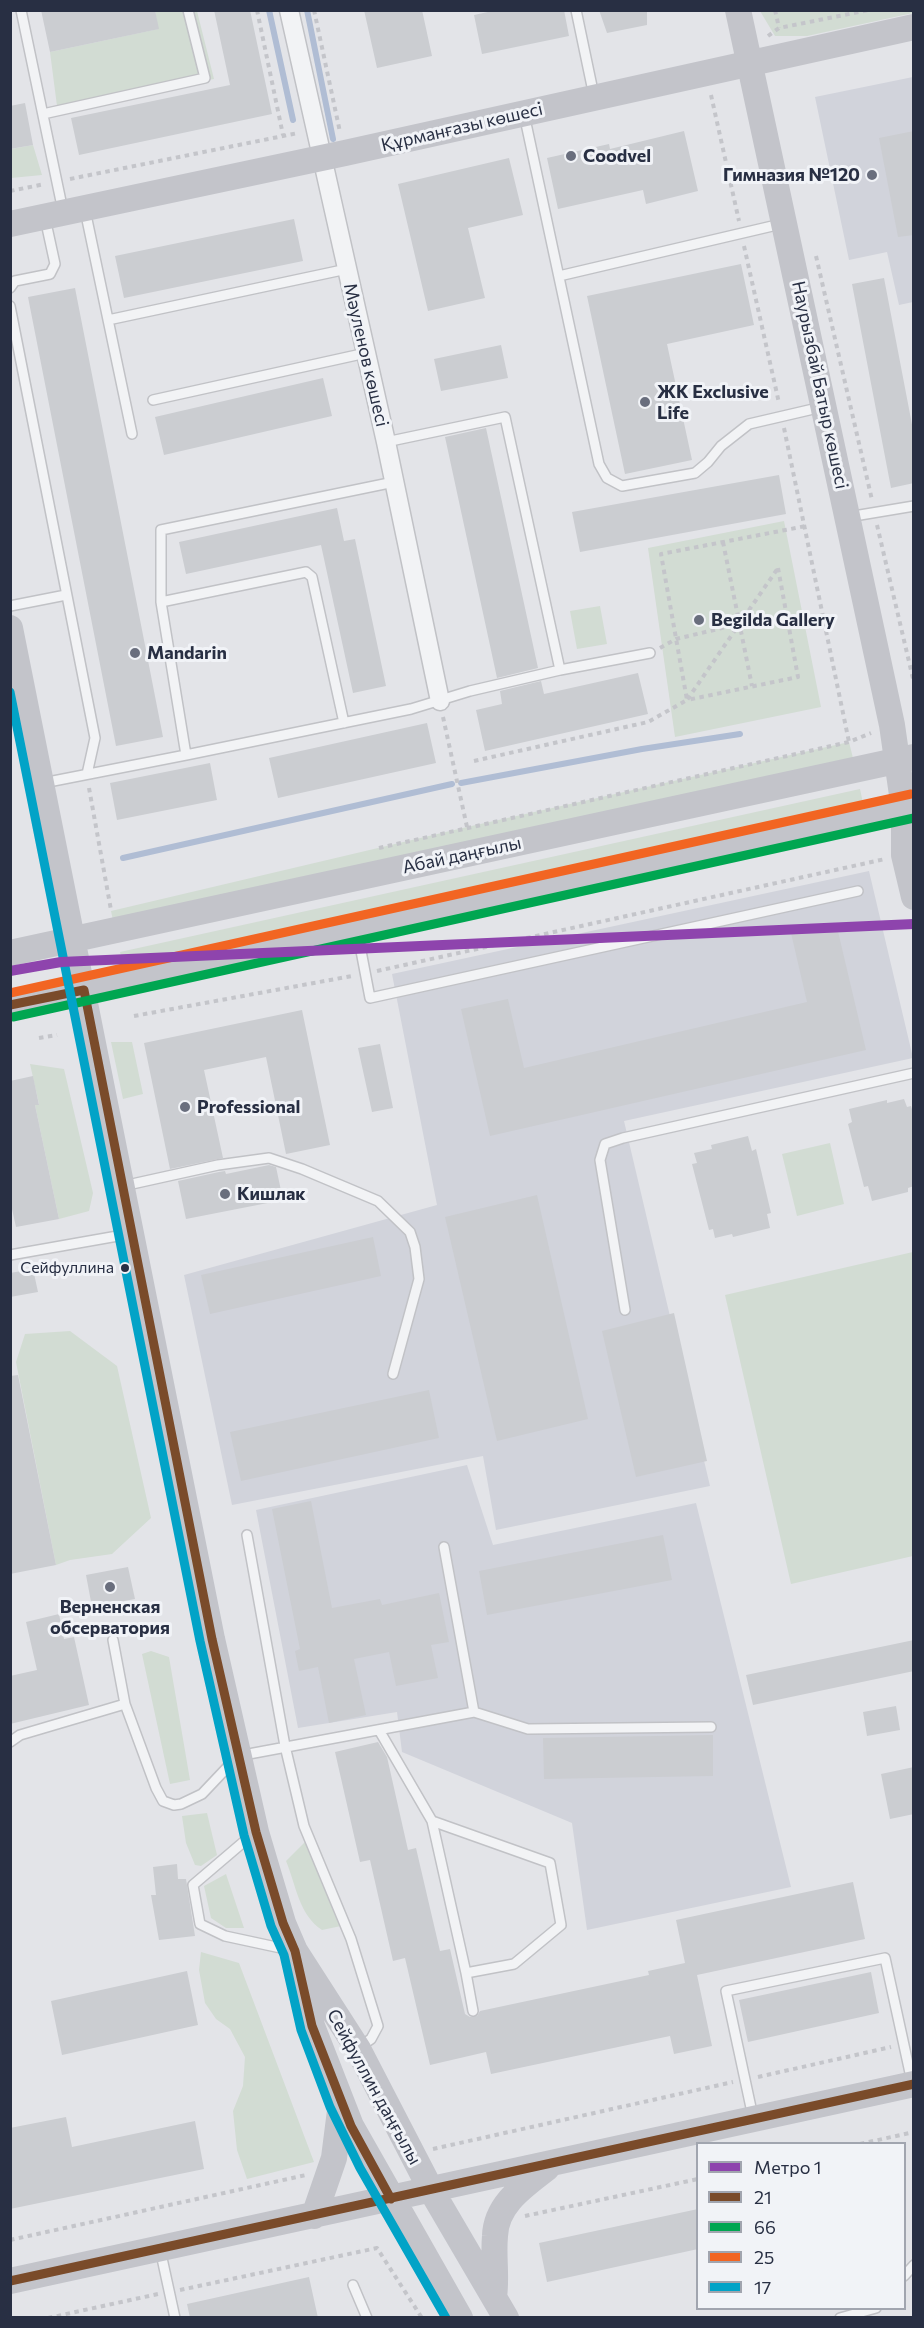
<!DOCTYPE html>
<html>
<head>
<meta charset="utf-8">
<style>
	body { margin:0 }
	#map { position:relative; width:924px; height:2328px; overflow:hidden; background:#e3e4e8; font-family:Commissioner,sans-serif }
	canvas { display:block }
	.frame { position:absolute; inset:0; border:12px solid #282f43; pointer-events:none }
	.legend { position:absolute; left:696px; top:2142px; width:210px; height:168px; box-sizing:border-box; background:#f1f3f7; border:2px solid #a1a5af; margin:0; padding:8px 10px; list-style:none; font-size:18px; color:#282f43 }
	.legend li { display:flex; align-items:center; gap:12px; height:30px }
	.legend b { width:30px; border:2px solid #a1a5af }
</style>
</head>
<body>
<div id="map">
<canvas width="924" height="2328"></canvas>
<div class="frame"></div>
<ul class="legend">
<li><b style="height:8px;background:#8e44ad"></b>Метро 1</li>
<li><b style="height:8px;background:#7a4b2a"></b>21</li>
<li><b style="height:8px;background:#00a651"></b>66</li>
<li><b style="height:8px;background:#f26522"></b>25</li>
<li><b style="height:8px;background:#02a3c7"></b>17</li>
</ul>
</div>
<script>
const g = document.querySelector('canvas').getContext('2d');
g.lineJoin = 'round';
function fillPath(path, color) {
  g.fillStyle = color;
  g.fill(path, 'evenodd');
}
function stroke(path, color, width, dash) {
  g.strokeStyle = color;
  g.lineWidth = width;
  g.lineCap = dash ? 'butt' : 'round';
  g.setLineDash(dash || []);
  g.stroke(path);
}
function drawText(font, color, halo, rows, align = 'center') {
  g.font = font + ' Commissioner,sans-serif';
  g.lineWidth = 6;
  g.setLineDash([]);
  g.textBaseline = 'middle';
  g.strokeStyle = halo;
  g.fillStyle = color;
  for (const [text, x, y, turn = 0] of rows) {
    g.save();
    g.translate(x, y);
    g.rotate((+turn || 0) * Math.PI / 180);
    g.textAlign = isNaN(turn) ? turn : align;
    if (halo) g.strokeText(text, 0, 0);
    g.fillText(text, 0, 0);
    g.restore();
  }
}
fillPath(new Path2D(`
	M913,77V302L899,305L887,252L849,260L815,97Z
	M869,871L913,1058L624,1121L710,1486L496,1530L483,1456L232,1505L184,1275L437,1205L392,974Z
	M467,1465L493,1545L696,1503L791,1887L587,1930L572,1823L402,1752L397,1712L298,1728L256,1510Z`), '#d1d3db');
fillPath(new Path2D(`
	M913,10V13L807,36H775L760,11Z
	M155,11H197L214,79L57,106L50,52L158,29Z
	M33,145L42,175L11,178V149Z
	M784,521L821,707L675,737L648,548Z
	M600,606L607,644L577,649L570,611Z
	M849,742L856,770L115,930L111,911L467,827Z
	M860,789L863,803L123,965L120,952Z
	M111,1042H132L143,1094L123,1099Z
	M30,1064L64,1069L93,1193L89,1211L59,1219L35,1105L39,1104Z
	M830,1143L844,1204L797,1216L782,1154Z
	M913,1252V1556L791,1584L725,1295Z
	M70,1331L117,1366L151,1518L112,1554L70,1560L56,1565L16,1362L25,1334Z
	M151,1651L169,1657L190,1780L170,1784L142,1654Z
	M207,1813L217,1855L201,1866L195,1865L186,1843L182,1816Z
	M305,1842L341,1926L322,1930C299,1915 296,1885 286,1861Z
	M226,1874L244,1928H226L211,1918L204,1886Z
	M201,1952L239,1963L314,2162L247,2179L237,2150L233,2111L243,2086L245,2057L230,2029L216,2019L205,2003L199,1970Z`), '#d2dcd3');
stroke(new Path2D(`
	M269,10L293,120
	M307,10L333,139
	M461,783L642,749L740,734
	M123,858L452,784`), '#b0bdd4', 6);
fillPath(new Path2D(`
	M41,10H155L159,29L50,52Z
	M214,10H250L272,114L79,155L71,118L230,85Z
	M364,10H422L432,56L377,68Z
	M497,10H564L569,36L482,54L474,15Z
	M599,10H647V25L607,33Z
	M25,103L33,145L10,149V106Z
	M684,131L698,191L646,204L643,190L558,209L547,158L609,144L610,149Z
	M914,131V235L898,237L879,138Z
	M509,158L523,215L468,228L485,298L428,311L398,184Z
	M294,219L303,261L124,298L115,256Z
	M741,264L754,325L667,344L692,460L625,474L587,296Z
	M884,278L914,435V483L891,488L852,284Z
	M75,288L163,737L116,746L28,297Z
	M501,345L508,378L441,391L434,359Z
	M323,378L332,416L164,455L155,417Z
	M486,428L538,668L497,678L445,437Z
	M779,475L786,514L580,552L572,512Z
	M337,508L344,541L355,539L386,686L353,693L321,545L186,574L179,542Z
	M638,673L648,714L485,751L476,710L502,704L500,691L541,681L544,694Z
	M427,723L436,763L278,798L269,758Z
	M210,763L217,800L117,820L110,783Z
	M836,923L866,1050L490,1136L461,1009L508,999L524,1068L807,1002L791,933Z
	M302,1010L330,1145L286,1154L266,1057L204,1070L223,1158L170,1169L144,1043Z
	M380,1044L393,1108L372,1112L358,1048Z
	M33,1076L39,1105H35L59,1219L16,1227L10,1200V1081Z
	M904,1099L907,1107L911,1106L914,1115V1186L908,1188V1192L872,1201L868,1186L864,1187L848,1124L852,1122L849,1109L887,1100V1103Z
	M748,1136L752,1151L756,1149L771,1213L767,1214L770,1228L733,1237L732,1234L715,1238L713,1229L709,1230L692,1164L697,1163L694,1153L712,1149L711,1145Z
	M269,1165L276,1167L283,1200L186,1219L178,1181L219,1172L225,1171L226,1174Z
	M537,1195L588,1419L497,1441L445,1217Z
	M373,1237L381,1276L210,1314L201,1275Z
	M33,1269L38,1292L10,1297V1273Z
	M674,1313L707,1461L636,1477L602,1331Z
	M18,1375L56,1565L10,1574V1376Z
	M429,1390L439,1438L241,1481L230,1432Z
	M311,1501L332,1608L380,1599L382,1605L439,1593L449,1642L431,1645L438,1678L396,1686L389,1652L354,1659L366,1715L329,1723L318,1667L299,1671L295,1651L300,1649L272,1509Z
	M663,1535L672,1580L487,1615L479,1571Z
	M128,1567L135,1599L92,1607L86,1575Z
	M59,1614L64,1639L74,1637L89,1705L10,1724V1676L37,1670L26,1622Z
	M914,1640V1671L753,1705L746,1675Z
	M896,1706L900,1730L867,1736L863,1712Z
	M713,1735V1776L544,1779L543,1738Z
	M378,1742L387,1757L408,1850L416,1848L440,1951L450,1949L465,2014L470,2017L477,2016L480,2011L649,1975L648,1971L685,1963L676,1920L853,1882L865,1939L697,1975L712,2046L674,2054L670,2036L491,2074L486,2052L430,2065L405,1958L393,1961L370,1860L360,1862L335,1752Z
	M914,1767V1814L890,1819L881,1774Z
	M177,1864L178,1879H186L195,1936L159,1940L151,1895H156L153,1867Z
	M187,1971L198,2025L62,2055L51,2001Z
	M871,1972L879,2013L748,2042L739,2000Z
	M66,2117L72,2147L195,2121L204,2169L10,2209V2128Z
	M698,2209V2249L547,2282L539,2243Z
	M309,2277L318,2318H190L187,2304Z`), '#cbcdd1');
const lane = new Path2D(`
	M21,10L63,211
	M576,10L594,96
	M43,114L205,78L188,10
	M524,114L599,464L607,478L622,486L695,473L708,462L721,446L749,424L822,407
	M85,210L132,434
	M559,276L781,224
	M10,288L15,281L50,274L55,264L45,218
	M10,306L95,738L87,774
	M108,320L347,269
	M153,400L366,353
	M848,517L914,506
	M10,606L66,595
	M560,670L650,653
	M344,723L312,577L306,572L161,602V530L394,482
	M186,755L411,709L470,691L560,670L505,417L386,442
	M43,783L186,755L161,602
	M357,930L370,998L858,891
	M123,1186L218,1165L269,1158L302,1169L378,1201L410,1232L415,1247L419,1279L393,1374
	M10,1255L129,1234
	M625,1310L600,1160L605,1144L623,1138L914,1073
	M247,1535L285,1746L304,1826L351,1939L378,2026L371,2039L358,2048
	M444,1547L474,1712
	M113,1640L125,1704L156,1788L163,1801L174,1805L181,1804L202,1794L238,1756L474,1712L528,1729L711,1727
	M379,1730L432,1821L550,1863L561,1925L514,1964L466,1973L432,1821
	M10,1742L20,1735L125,1704
	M254,1833L193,1885L200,1924L225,1936L290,1950
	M466,1973L473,2011
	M753,2117L726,1991L885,1958L912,2082
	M160,2249L175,2318
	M904,2276L914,2265
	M353,2285L367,2318
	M840,2318L876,2308`);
const street = new Path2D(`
	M289,10L386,442L440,701`);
stroke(lane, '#c1c2c6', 12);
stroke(street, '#c1c2c6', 21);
stroke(new Path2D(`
	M257,10L283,135
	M314,10L340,132
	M775,10L779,28
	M768,36L779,28L869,10
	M711,95L739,221
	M70,179L298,133
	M10,191L45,184
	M744,246L779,403
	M816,256L872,500
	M784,428L849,742
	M877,525L914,683
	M723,542L752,686
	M778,568L798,677L687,700Z
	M660,648L676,639L739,624
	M443,717L467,827
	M474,761L648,722L687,700L661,554L806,526
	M89,788L111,910
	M379,848L849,742L871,733
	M377,971L885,859
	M134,1016L352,976
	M39,1038L57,1035
	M758,2077L891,2047
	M860,2144L914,2132
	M433,2149L733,2082
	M525,2216L698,2179
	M10,2240L306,2175
	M180,2290L377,2248L422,2318
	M48,2318L158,2294`), '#c4c5ca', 4, [4.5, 4.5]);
stroke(lane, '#f2f3f5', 9);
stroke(street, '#f2f3f5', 18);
stroke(new Path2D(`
	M738,10L892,725L904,809V855L914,897
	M10,224L345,153L914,27
	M10,628L212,1639L256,1832L283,1923L295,1951L358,2049L431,2190L506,2318
	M10,953L914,757
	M10,1005L914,806
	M299,1969L312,2026L351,2126L460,2318
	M314,2216L334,2158L341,2103
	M10,2281L914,2084
	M494,2297C497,2276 493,2257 495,2236C496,2204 524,2186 547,2168`), '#c3c4ca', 26);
stroke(new Path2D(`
	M10,1005L84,990L212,1639L256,1832L283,1923L295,1951L312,2026L351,2126L391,2199
	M10,2281L914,2084`), '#7a4b2a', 9);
stroke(new Path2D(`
	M13,1017L914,818`), '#00a651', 9);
stroke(new Path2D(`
	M10,993L911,794`), '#f26522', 9);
stroke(new Path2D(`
	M10,692L200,1641L244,1835L271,1926L284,1955L301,2030L330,2107L360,2168L446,2318`), '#02a3c7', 9);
stroke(new Path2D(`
	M10,971L61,962L914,924`), '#8e44ad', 10);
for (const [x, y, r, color] of [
	[571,156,6,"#696e7d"],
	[872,175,6,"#696e7d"],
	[645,402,6,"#696e7d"],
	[699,620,6,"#696e7d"],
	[135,653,6,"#696e7d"],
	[185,1107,6,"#696e7d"],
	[225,1194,6,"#696e7d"],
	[125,1268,5,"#282f43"],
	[110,1587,6,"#696e7d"]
]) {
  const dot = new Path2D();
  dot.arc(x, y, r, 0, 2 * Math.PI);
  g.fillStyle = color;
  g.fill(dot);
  stroke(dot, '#f1f3f7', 2);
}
drawText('16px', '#282f43', '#f1f3f7', [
	["Сейфуллина",114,1268]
], 'right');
drawText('18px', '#282f43', '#f1f3f7', [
	["Құрманғазы көшесі",462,127,-13],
	["Мәуленов көшесі",366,355,77],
	["Наурызбай Батыр көшесі",820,385,78],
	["Абай даңғылы",462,855,-12],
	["Сейфуллин даңғылы",374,2087,61]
]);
drawText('bold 18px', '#282f43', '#f1f3f7', [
	["Coodvel",583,156],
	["Гимназия №120",860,175,"right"],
	["ЖК Exclusive",657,392],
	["Life",657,413],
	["Begilda Gallery",711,620],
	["Mandarin",147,653],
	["Professional",197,1107],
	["Кишлак",237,1194],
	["Верненская",110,1607,"center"],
	["обсерватория",110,1628,"center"]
], 'left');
</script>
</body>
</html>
